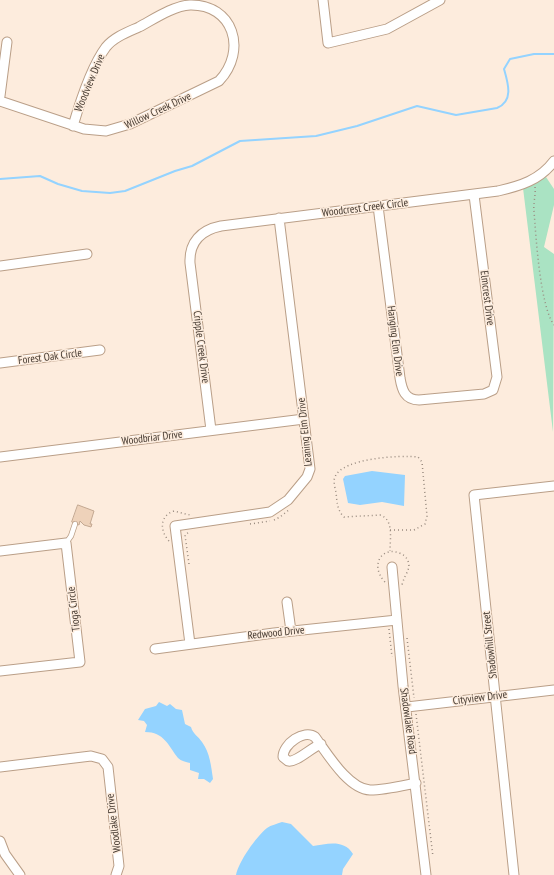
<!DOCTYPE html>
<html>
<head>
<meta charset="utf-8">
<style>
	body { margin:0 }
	canvas { display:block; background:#fdecdd }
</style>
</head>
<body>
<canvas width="554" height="875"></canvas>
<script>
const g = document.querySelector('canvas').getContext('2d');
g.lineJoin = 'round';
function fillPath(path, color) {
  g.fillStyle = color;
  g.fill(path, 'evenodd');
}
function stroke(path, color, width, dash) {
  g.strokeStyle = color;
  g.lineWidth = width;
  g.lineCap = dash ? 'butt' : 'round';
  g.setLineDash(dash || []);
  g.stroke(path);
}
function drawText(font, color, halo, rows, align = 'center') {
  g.font = font + ' "PT Sans Narrow",sans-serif';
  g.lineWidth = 3;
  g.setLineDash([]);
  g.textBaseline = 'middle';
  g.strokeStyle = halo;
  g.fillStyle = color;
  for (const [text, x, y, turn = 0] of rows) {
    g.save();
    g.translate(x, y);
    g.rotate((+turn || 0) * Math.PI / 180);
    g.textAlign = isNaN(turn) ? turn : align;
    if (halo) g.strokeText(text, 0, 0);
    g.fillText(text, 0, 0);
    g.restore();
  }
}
fillPath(new Path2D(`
	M546,177L554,189V205L544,247L554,254L553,432L523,188Z`), '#aae3c3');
fillPath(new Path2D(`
	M372,471L405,475L404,506L382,502L360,505L348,503L343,479L345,476Z
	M159,702L167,706L170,704L176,709L182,710L185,724L191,727C193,734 198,736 202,742C210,753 211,766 213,779L210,783L204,779H198L199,773L190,770V763C186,762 181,761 178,758C168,745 164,732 145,732L147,725L144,721L138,720L145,709L156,706Z
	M282,822L291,824L313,846C327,844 344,839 353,854L343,869L342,875H236C239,861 256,837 267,828C271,825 277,824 282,822Z`), '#94d3ff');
stroke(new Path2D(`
	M0,179L40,176L58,184L82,191L110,193L125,191L175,171L192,166L240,141L316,136L357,126L417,106L456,115L497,108C514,101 508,83 504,69L510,59L534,54H554`), '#94d3ff', 2);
const building = new Path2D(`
	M78,505L94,511L90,524H92L91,527L84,525L80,521L79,525L72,522Z`);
fillPath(building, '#eed2ba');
stroke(building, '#c3a891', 1);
const service = new Path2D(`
	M66,543L71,536L75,524`);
const minor = new Path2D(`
	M323,0L328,43L387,29L440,0
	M0,96L7,42
	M0,101L84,129L106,131L130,124L219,81C248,50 233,4 190,5C173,6 154,19 139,27C128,32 114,37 106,47C91,67 80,102 73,126
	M378,206L400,378C402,390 405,400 419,400L484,394L493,390L497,377L474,195
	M0,266L87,254
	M0,363L100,350
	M211,430L190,263C189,242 201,230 221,226L498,191C520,186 540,180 554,161
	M0,457L304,419
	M0,551L66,543L80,662L0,671
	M392,567L403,686L426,875
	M287,602L291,631
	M190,644L175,526L270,512L288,500L307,477L310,469L279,218
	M155,649L274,633L397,620
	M407,707L554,690
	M321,744C312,747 296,763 288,761L283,757C283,744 304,729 315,737C327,753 348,789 370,790C385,790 401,786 416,783
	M0,767L91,756L102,759L108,767L119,866L116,875
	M0,841L5,854L20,875
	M514,875L474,495L554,486`);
stroke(service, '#ba9f88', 6);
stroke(minor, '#ba9f88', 11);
stroke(new Path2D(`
	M535,187C536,195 533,203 534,211C536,237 540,306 554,325
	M274,520L280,517L290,509
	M250,524L270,521
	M390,530H414L425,524L427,516L422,462L418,457C400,455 342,458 335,477C333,481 335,488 336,492C337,502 337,510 344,517L380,515C394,519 390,539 390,551
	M169,541C160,531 159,516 174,511L190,515
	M189,564L185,535L189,532
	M385,582C368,564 384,542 405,556C414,568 405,572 402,585
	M389,629L392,657
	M407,638L414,698
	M416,714L433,857`), '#9a8c80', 1.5, [1, 3]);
stroke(service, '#fff', 4.5);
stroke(minor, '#fff', 9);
drawText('11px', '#43382f', '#fdecdd', [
	["Woodview Drive",90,83,-67],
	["Willow Creek Drive",158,111,-25],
	["Woodcrest Creek Circle",365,208,-7],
	["Elmcrest Drive",487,298,83],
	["Hanging Elm Drive",395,341,83],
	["Cripple Creek Drive",201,347,83],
	["Forest Oak Circle",50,357,-7],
	["Leaning Elm Drive",305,432,-96],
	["Woodbriar Drive",152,438,-7],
	["Tioga Circle",74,609,-97],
	["Redwood Drive",276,633,-6],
	["Shadowhill Street",490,645,-96],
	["Cityview Drive",480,698,-7],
	["Shadowlake Road",408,721,82],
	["Woodlake Drive",114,823,-97]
]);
</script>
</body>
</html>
